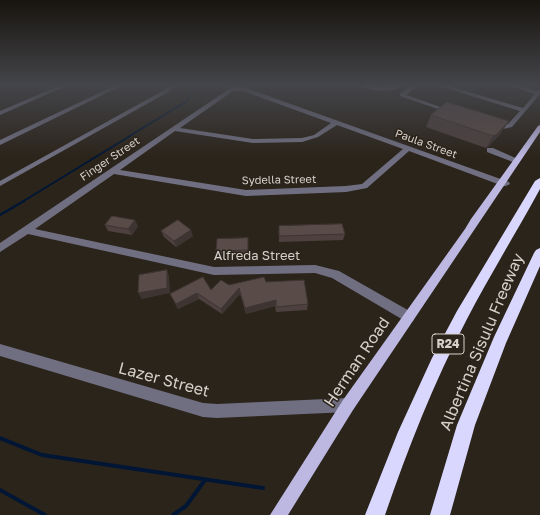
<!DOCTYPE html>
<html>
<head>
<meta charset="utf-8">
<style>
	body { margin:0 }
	canvas { display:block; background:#2b241b }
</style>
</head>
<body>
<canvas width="540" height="515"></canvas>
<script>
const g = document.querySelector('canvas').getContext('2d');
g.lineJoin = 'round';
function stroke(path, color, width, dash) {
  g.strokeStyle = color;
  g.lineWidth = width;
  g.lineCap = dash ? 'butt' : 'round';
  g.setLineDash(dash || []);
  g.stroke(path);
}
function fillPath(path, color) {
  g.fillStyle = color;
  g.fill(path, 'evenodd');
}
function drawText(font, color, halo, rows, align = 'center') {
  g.font = font + ' "Golos Text",sans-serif';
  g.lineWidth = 3;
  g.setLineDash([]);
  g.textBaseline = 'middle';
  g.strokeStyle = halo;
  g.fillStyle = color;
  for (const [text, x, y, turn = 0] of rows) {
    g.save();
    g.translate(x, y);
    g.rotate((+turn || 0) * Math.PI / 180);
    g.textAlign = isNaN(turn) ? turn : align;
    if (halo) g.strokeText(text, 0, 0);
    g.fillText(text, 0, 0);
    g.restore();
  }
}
stroke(new Path2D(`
	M128,137L187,101L195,85`), '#001634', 1.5);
stroke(new Path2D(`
	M22,202L130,136`), '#001634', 2);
stroke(new Path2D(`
	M0,215L24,201`), '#001634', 2.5);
stroke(new Path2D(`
	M0,438L42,455L263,488
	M0,490L45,515
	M173,515L186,506L205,480`), '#001634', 4);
fillPath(new Path2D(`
	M61,85H68L0,115V111Z
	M116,85H123L0,145V140Z
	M170,85H176L170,91L0,186V181L166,89Z
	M360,85L382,87L403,85C392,93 371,92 360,85Z
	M412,85H418L406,95L455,112L450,113L400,96V94Z
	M436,85H445L523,108L535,94L506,85H515L537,91L540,89V94L512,127L503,129L489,124L492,122L503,125L508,124L520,111Z
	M232,87L246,88L509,182L510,184L506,186H503L409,151L367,188L346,192L246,196L114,174L35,229L214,267L315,265L339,271L413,313L415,317L413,321L409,322L405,321L332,278L315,273L214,275L28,234L0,252V243ZM233,91H243L331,123L314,135L302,138L253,139L180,128ZM337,125L403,149L362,184L346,186L246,190L120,170L175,131L253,143L302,142L318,137Z
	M487,148H493L520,160L519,162H513L487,152Z
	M0,344L203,403L217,404L348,398L353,400L355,405L353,410L348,412L217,418L203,417L0,356Z`), '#706f82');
fillPath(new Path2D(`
	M540,125V132L353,410L288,515H270L343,400L465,229L471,219L538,126Z`), '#bcb8e1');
fillPath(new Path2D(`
	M540,178V189C516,233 490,275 467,319C434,382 408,448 385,515H365L398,432L432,358L457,311L535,181Z
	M540,248V266L506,343L475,425L450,515H430L457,425L494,337L534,253L536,250Z`), '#dad7ff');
fillPath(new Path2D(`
	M431,115L501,133L489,146L486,148L426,127Z
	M105,225L138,226L132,235L108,231Z
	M279,226L345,234L343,240L279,242Z
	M161,231L193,236L176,247L164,237Z
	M248,238V256L217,257L216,251Z
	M266,282L308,304L307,310L276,312L275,306L246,314L240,294L222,314L199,299L178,309L170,294L211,290L229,285Z`), '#4d403e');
fillPath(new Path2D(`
	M509,121L501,133L489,146L486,148L493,136Z
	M135,220L138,226L132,235L128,229Z
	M191,230L193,236L176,247L174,241Z
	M167,270L169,276L170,293L142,299L138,293Z
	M239,288L240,294L222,314L221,309Z
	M197,293L199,299L178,309L176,304Z
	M276,300L275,306L246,314L245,308Z`), '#3e3432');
const building = new Path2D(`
	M447,102L509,121L497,134L493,136L431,115Z
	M112,216L135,220L128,229L105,225Z
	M178,220L191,230L174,241L161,231Z
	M342,224L345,234L279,236V226Z
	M248,238V250L216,251L217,239Z
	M167,270V288L138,293L139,275Z
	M203,277L211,290L221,280L229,285L264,277L266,282L304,280L308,304L276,307V300L245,308L239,288L221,309L197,293L176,304L170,294Z`);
fillPath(building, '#594b48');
stroke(building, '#3e3432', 1);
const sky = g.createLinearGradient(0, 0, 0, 157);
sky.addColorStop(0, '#18140f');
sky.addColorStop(0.54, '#44454a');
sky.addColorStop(1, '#44454a00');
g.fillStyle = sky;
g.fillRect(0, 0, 540, 157);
drawText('11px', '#d5d0ca', '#2b241b', [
	["Paula Street",426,144,20],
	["Finger Street",110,159,-34],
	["Sydella Street",279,180,-1]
]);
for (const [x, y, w] of [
	[448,344,32]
]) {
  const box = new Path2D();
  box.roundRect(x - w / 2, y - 10, w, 20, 3);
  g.fillStyle = '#2b241b';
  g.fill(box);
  stroke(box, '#d5d0ca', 1);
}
drawText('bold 12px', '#d5d0ca', null, [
	["R24",448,344]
]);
drawText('13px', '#d5d0ca', '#2b241b', [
	["Alfreda Street",257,256]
]);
drawText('16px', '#d5d0ca', '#2b241b', [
	["Albertina Sisulu Freeway",482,342,-67],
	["Herman Road",357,362,-56],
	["Lazer Street",164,380,15]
]);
</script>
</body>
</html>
